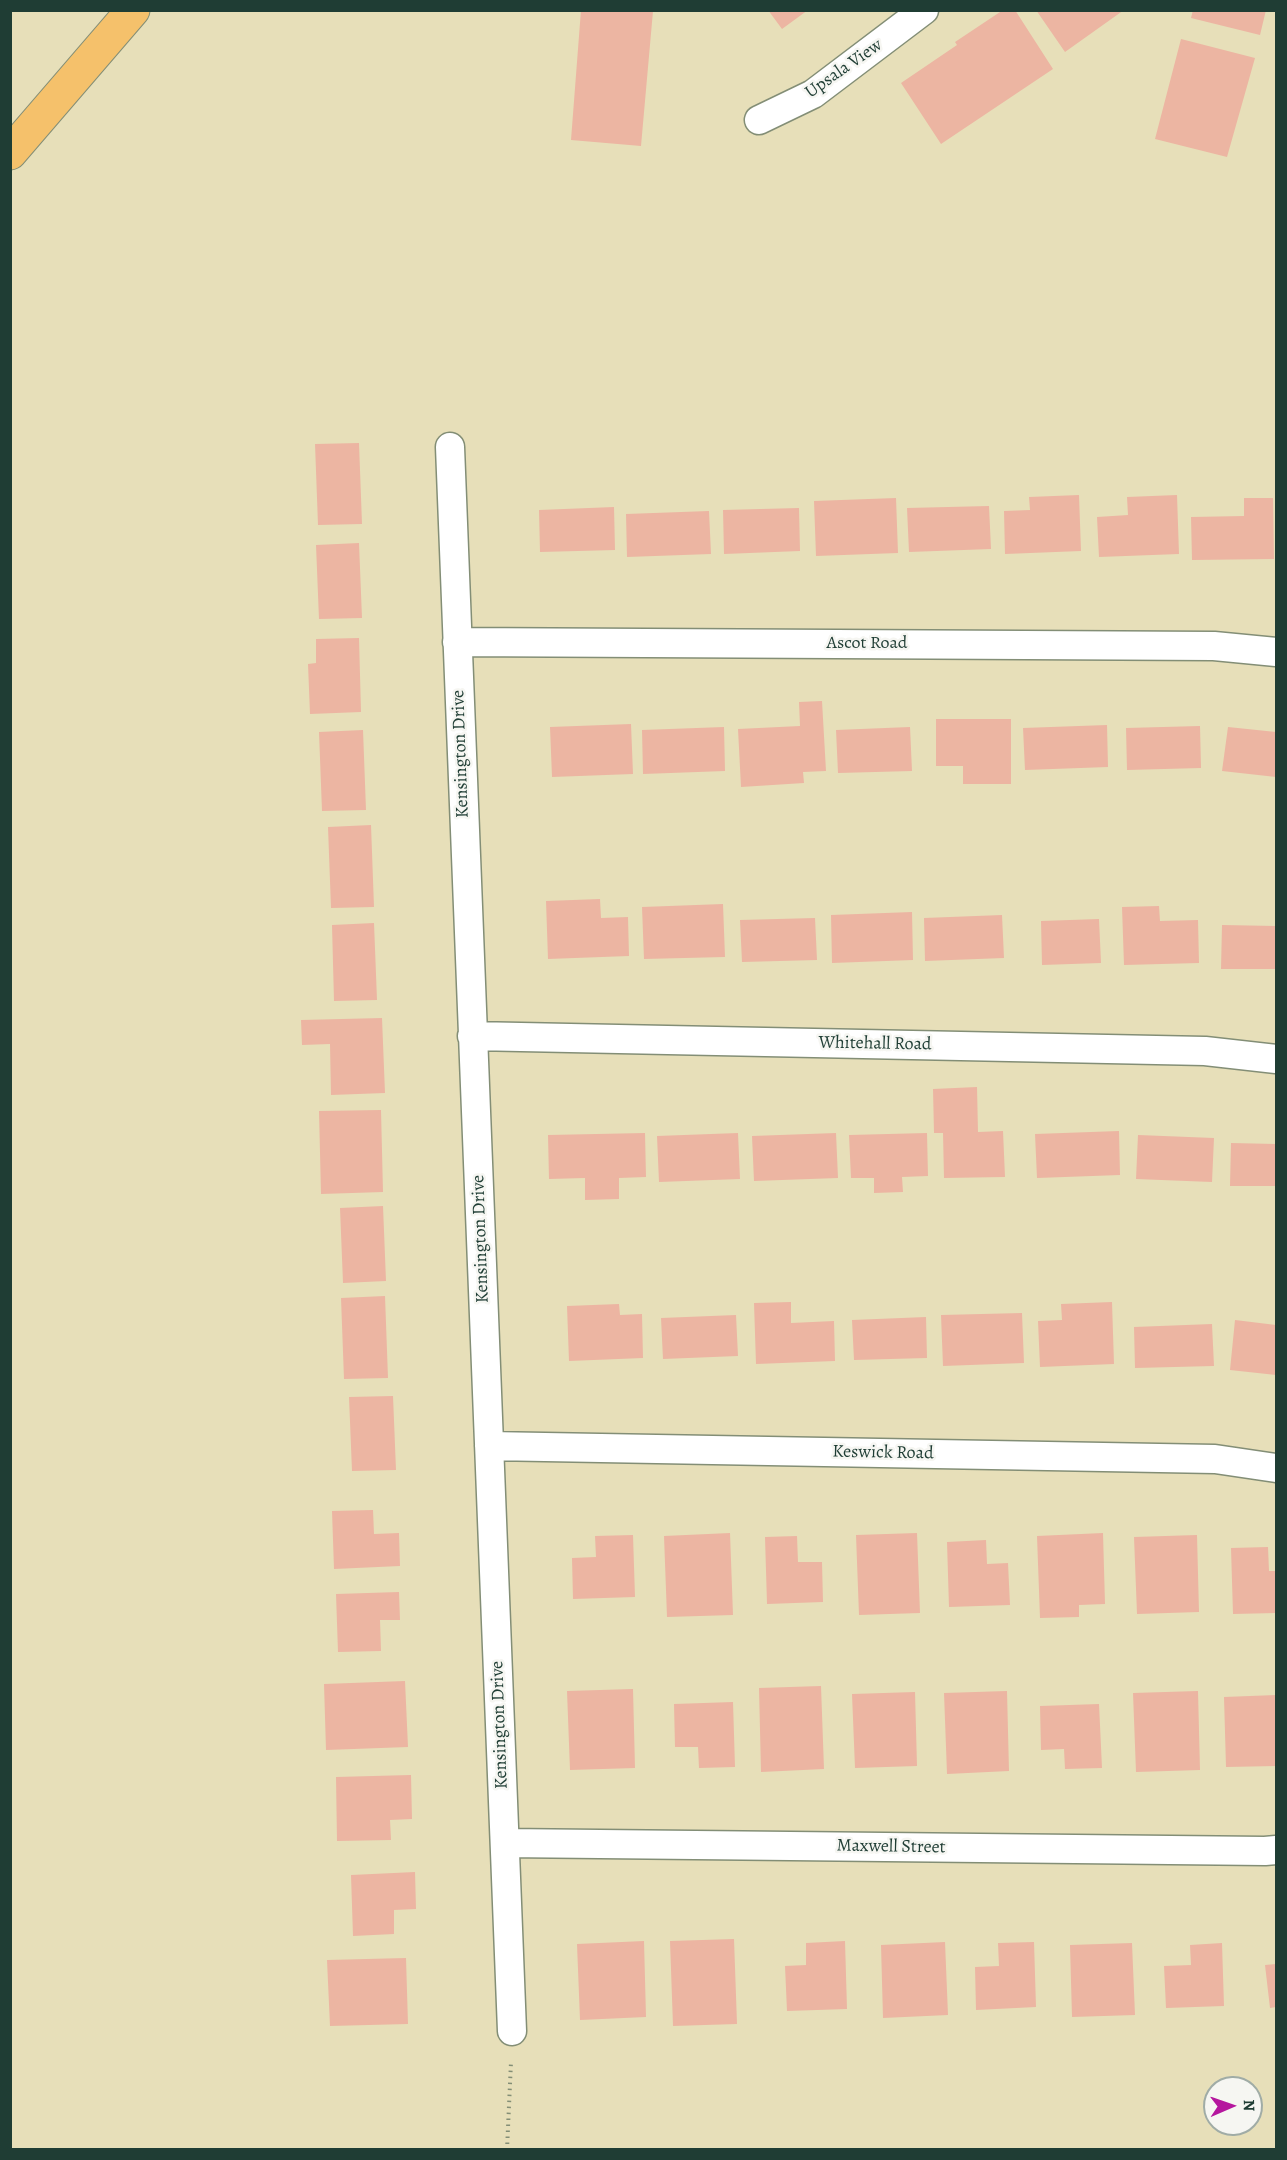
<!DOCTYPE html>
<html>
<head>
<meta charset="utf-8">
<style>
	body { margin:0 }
	#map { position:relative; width:1287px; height:2160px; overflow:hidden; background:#e7dfb9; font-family:Alegreya,serif }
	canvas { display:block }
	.frame { position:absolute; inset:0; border:12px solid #1f3d34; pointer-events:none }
	.north { position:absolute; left:1203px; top:2076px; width:60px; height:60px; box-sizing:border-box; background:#f6f6f2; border:2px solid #a0aca6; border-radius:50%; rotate:88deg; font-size:16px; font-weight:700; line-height:24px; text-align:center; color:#1f3d34 }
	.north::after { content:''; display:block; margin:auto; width:21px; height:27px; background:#b5179e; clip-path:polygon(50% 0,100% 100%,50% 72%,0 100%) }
</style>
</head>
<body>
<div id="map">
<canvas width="1287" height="2160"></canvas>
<div class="frame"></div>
<div class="north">N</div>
</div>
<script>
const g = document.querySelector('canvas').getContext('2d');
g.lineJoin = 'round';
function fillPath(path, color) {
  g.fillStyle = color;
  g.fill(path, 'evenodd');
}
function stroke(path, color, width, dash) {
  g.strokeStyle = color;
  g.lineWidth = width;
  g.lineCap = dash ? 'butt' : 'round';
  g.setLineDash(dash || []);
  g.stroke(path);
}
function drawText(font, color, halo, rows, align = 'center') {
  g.font = font + ' Alegreya,serif';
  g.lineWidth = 5;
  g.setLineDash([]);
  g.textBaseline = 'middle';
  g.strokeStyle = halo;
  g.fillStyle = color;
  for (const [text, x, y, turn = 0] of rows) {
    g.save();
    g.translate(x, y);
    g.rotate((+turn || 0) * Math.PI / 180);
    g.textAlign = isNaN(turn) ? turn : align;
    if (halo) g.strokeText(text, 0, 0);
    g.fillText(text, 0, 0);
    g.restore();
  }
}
fillPath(new Path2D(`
	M581,10L653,11L641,146L571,140Z
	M768,10H808L782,29Z
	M1003,10H1015L1053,69L941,144L901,83L957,45L955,42Z
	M1036,10H1124L1065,52Z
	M1193,10H1266L1260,35L1191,18Z
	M1181,39L1255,58L1227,157L1155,139Z
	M359,443L362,524L318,525L315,444Z
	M1079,495L1081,551L1005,554L1004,511L1030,510L1029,497Z
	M1177,495L1179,554L1099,557L1097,517L1128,515L1127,497Z
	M896,498L898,553L816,556L814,501Z
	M1244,498H1273L1274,559L1192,560L1191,517L1244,516Z
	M989,506L991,549L909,552L907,508Z
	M614,507L615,550L540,552L539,510Z
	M799,508L800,551L724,554L723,510Z
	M709,511L711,554L627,557L626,514Z
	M359,543L362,618L319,619L316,545Z
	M359,638L361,712L310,714L308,664L316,663V639Z
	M822,701L826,771L803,772L804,783L741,787L738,729L800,726L799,702Z
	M936,719H1011V784H963V766H936Z
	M631,724L633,774L552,777L550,727Z
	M1107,725L1108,767L1025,770L1023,728Z
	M1200,726L1201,768L1127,770L1126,728Z
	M724,727L725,771L643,774L642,730Z
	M910,727L912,771L838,773L836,730Z
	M1228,727L1276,732V777L1222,771Z
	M363,730L366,810L322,811L319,732Z
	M371,825L374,907L331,908L328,827Z
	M600,899L601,918L628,917L629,956L548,959L546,901Z
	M723,904L725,957L644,959L642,907Z
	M1159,906L1160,921L1198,920L1199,963L1124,965L1122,907Z
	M912,912L913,960L832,963L831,915Z
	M1002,915L1004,958L925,961L924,918Z
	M815,918L817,960L742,962L740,920Z
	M1099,919L1101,963L1042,965L1041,921Z
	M374,923L377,1000L334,1001L332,925Z
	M1222,925L1276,926V969H1221Z
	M382,1018L385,1093L331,1095L330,1044L302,1045L301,1020Z
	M977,1087L978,1132L1003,1131L1005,1177L944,1178L943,1133H934L933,1089Z
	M381,1110L383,1192L321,1194L319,1111Z
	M1119,1131L1120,1175L1037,1178L1035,1134Z
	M645,1133L646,1177L619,1178V1199L585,1200V1178L549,1179L548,1135Z
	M738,1133L740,1179L659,1182L657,1136Z
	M836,1133L838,1178L754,1181L752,1136Z
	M927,1133L928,1176L902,1177L903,1192L874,1193V1178H851L849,1135Z
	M1138,1135L1214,1138L1212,1182L1136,1179Z
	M1231,1143L1276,1144V1186H1230Z
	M383,1206L386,1281L343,1283L340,1208Z
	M385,1296L388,1378L344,1379L341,1298Z
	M791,1302V1323L834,1321L835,1361L756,1364L754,1303Z
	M1112,1302L1114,1364L1040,1367L1038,1321L1062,1320L1061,1304Z
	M619,1304L620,1315L642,1314L643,1358L569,1361L567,1306Z
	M1022,1313L1024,1363L943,1366L941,1315Z
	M736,1315L738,1356L663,1359L661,1318Z
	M926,1317L927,1358L854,1360L852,1320Z
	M1235,1320L1276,1325V1375L1230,1370Z
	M1212,1324L1214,1366L1135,1368L1134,1327Z
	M393,1396L396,1470L352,1471L349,1397Z
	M373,1510L374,1534L399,1533L400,1566L334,1569L332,1511Z
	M730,1533L733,1615L667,1617L664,1536Z
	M917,1533L920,1613L859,1615L856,1535Z
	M1103,1533L1105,1604L1079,1605V1617L1040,1618L1037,1536Z
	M633,1535L635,1597L573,1599L572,1558L596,1557L595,1536Z
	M1197,1535L1199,1612L1137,1614L1134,1537Z
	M797,1536L798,1562H822L823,1602L767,1604L765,1537Z
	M986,1540L987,1564L1008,1563L1010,1605L949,1607L947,1542Z
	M1268,1547L1269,1571H1276V1613L1233,1614L1231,1548Z
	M399,1592L400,1620H380L381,1651L338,1652L336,1594Z
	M405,1681L408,1747L326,1750L324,1684Z
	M821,1686L824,1769L761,1772L759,1688Z
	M633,1689L635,1768L570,1770L567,1691Z
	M1007,1691L1009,1771L947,1774L944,1693Z
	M1198,1691L1200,1770L1136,1772L1133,1693Z
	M915,1692L917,1766L855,1768L852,1694Z
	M1276,1695V1766L1226,1767L1224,1697Z
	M733,1702L735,1767L699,1768L698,1747H675L674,1704Z
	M1099,1704L1102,1768L1065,1769L1064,1749L1041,1750L1040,1706Z
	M411,1775L412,1819L390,1820L391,1840L337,1841L336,1777Z
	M415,1872L416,1909L394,1910V1934L353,1936L351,1875Z
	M734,1939L737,2024L673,2026L670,1941Z
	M644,1941L646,2017L580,2020L577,1944Z
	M845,1941L847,2009L787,2011L785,1966L806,1965V1943Z
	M945,1942L948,2015L883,2018L881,1945Z
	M1034,1942L1036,2007L976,2010L975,1967L999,1966L998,1943Z
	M1132,1943L1135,2015L1072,2017L1070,1945Z
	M1222,1943L1224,2006L1166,2008L1164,1966L1191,1965L1190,1945Z
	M406,1958L408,2024L330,2026L327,1960Z
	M1276,1964V2007L1270,2008L1265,1965Z`), '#ecb5a2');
const minor = new Path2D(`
	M759,120L813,94L924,10
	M450,447L512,2031
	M457,642L1214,646L1276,652
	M472,1036L1205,1051L1276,1059
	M489,1446L1215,1459L1276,1468
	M505,1843L1265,1851L1276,1850`);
const motorway = new Path2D(`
	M10,153L133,10`);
stroke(minor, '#838e76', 31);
stroke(motorway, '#838e76', 35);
stroke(new Path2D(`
	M507,2150L511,2062`), '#838e76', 4, [1.5, 4.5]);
stroke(minor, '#fff', 28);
stroke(motorway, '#f5c16b', 33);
drawText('18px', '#1f3d34', '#f6f6f2', [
	["Upsala View",844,69,-35],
	["Ascot Road",867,644],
	["Kensington Drive",461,754,-92],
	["Whitehall Road",875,1044,1],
	["Kensington Drive",481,1239,-92],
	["Keswick Road",883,1453,1],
	["Kensington Drive",500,1725,-92],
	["Maxwell Street",891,1847,1]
]);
</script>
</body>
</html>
